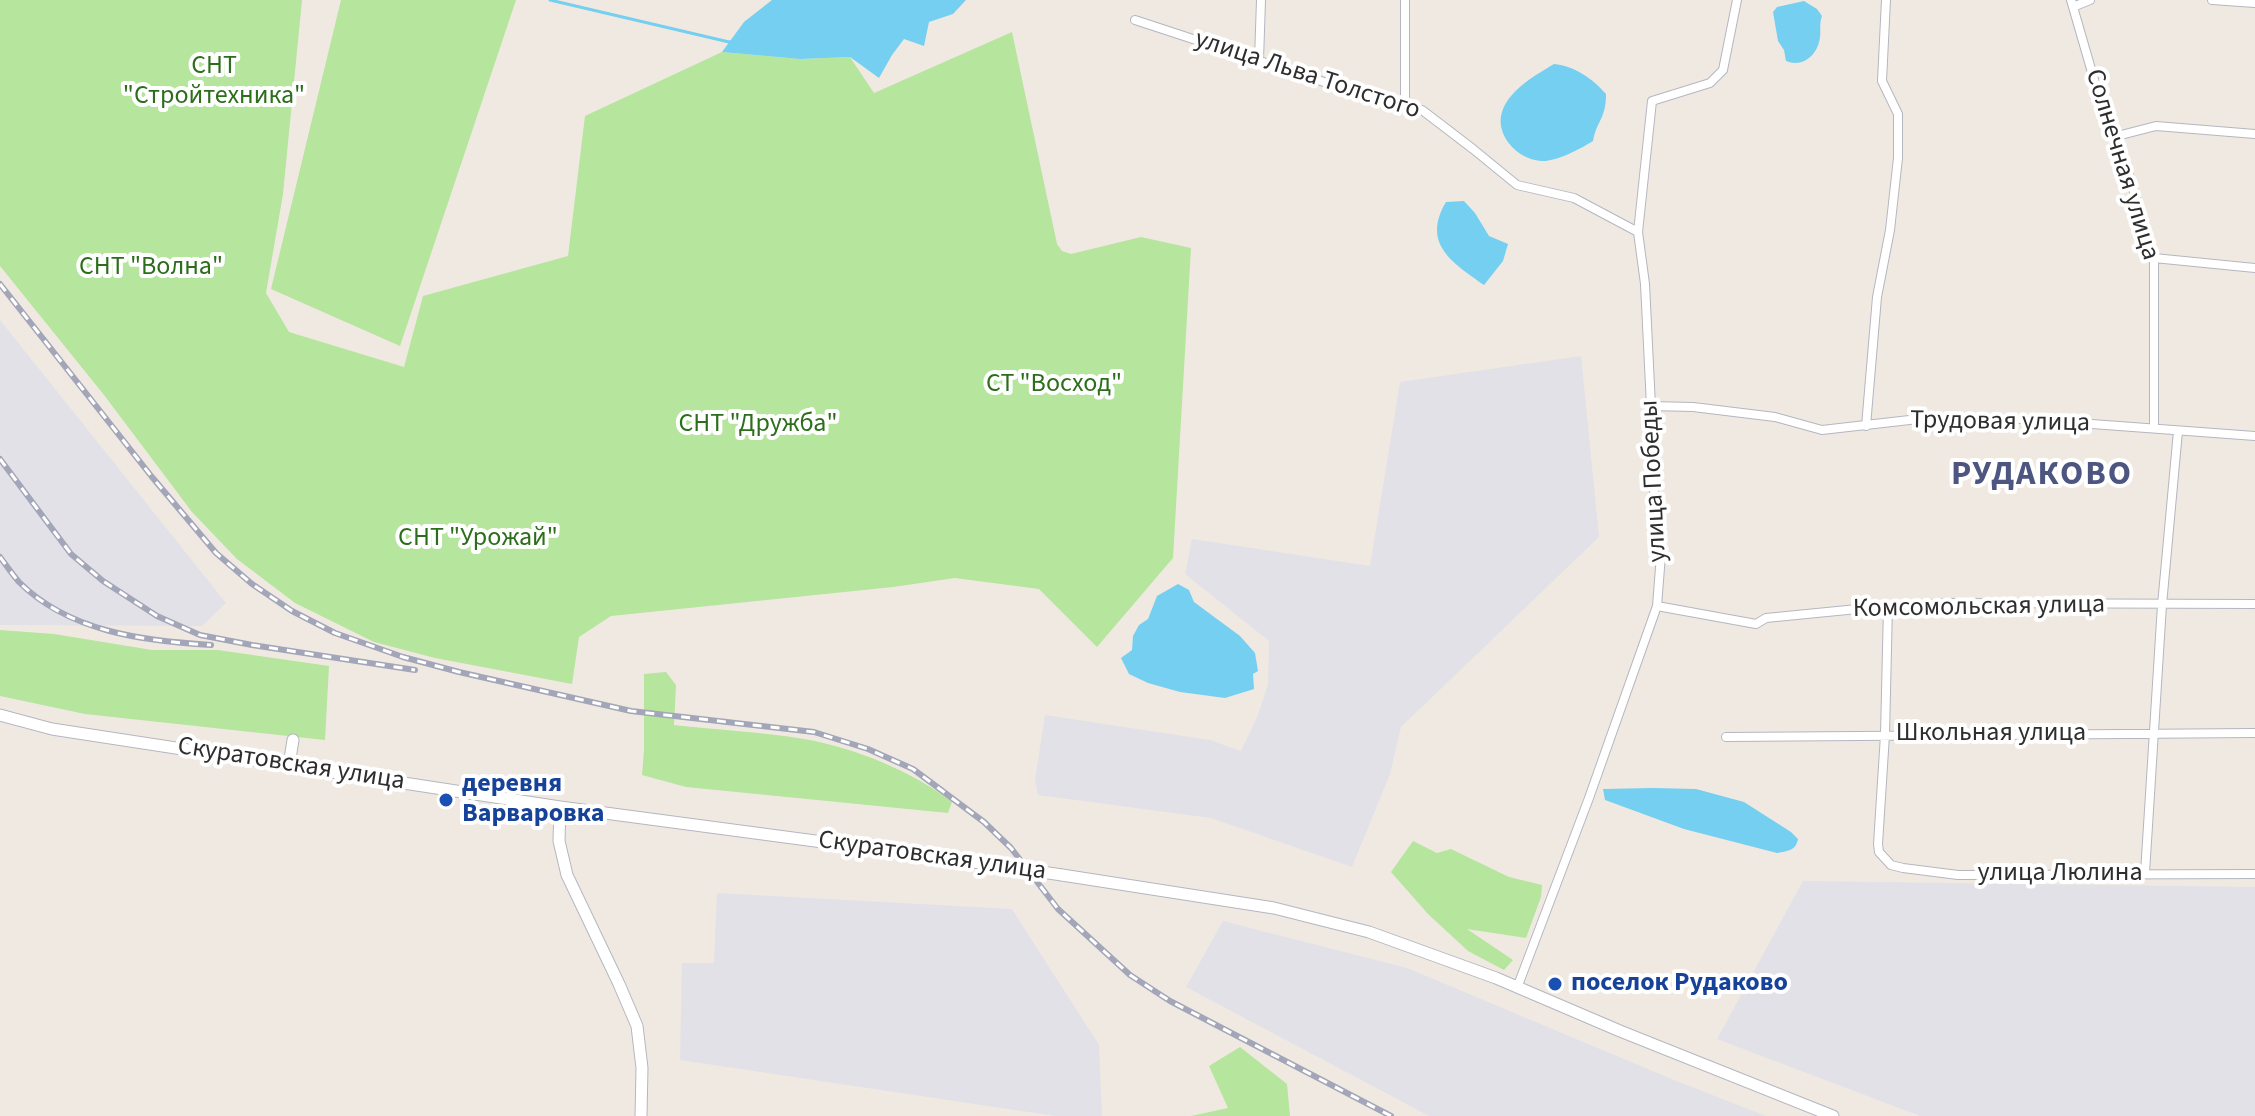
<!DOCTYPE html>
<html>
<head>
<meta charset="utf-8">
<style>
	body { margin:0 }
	canvas { display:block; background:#efe9e1 }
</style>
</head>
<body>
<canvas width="2255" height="1116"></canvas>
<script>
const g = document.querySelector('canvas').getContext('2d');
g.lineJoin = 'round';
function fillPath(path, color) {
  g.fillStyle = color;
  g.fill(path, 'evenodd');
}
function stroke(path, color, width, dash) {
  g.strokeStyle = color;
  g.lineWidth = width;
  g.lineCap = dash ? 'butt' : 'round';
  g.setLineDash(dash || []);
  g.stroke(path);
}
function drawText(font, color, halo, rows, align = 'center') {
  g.font = font + ' "Source Sans 3",sans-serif';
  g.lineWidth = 8;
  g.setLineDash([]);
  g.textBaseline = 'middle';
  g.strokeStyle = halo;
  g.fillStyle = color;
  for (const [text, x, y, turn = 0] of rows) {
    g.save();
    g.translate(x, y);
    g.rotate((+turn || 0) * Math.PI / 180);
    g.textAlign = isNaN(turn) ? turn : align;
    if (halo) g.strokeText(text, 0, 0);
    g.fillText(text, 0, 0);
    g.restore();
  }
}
fillPath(new Path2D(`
	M0,320L226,603L202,626L0,625Z
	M1581,356L1599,537L1401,727L1390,774L1352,867L1211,818L1038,795L1035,780L1045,715L1210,740L1241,751L1258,715L1268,684L1269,641L1185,574L1192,539L1370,566L1400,382Z
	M1803,881L2255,887V1116H1920L1717,1039Z
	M717,893L1012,909L1099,1045L1102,1116H1055L680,1060L682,963H714Z
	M1223,921L1407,968L1674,1080L1766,1116H1429L1186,987Z`), '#e3e1e8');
fillPath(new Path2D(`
	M0,0H302L283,194L266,293L289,332L404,367L423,296L568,256L585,116L722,52L800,59L850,57L874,93L1012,32L1057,244L1062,251L1071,254L1141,237L1191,248L1173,558L1097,647L1039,589L955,578L893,587L611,616L579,637L572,684L435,658L374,642L295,603L237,559L192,512L104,395L0,266Z
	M341,0H516L400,346L271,289Z
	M0,630L54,634L152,650H218L329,666L325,740L85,714L0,696Z
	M666,672L676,685L674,725C717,730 762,732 804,739C855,748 912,771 952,802L948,813L686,787L642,775L644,750V674Z
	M1413,841L1437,853L1451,849L1509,877L1542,885L1541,897L1526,938L1467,929L1513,960L1504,970L1468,951L1428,914L1391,872Z
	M1240,1047L1287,1084L1290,1116H1191L1228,1108L1209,1066Z`), '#b6e59e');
fillPath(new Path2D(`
	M772,0H966L953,14L929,22L924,46L904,39L892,55L879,78L850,57L800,59L722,52L744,22Z
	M1804,1L1817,9L1822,16C1819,25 1821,28 1820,37C1818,55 1803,68 1786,61L1784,50L1778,41L1773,12L1777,7Z
	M1554,64C1575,66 1593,79 1606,94C1606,119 1597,120 1593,141C1580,149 1556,162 1541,161C1516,159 1493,133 1503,109C1512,88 1536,75 1554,64Z
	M1464,201L1475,213L1489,236L1508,244L1503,261L1484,285C1453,263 1421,244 1446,202Z
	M1178,584L1189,590L1194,602L1240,636L1255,653L1258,671L1253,674L1254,689L1225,698L1180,692L1148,683L1129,674L1121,658L1132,650L1133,636L1139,625L1148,619L1157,596Z
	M1653,788L1696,789L1744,802L1791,832L1798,839C1796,851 1787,851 1777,853L1684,829L1605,800L1603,789Z`), '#75cff0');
stroke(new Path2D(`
	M550,0L729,42L733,41`), '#75cff0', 3);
const street = new Path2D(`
	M1405,0V105
	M2071,0L2102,107L2117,136L2154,258V427
	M2212,0L2255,3
	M2073,7L2090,0
	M1135,20L1333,85L1422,110L1473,149L1517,185L1574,198L1638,232
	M1259,60L1261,0
	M2117,136L2156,126L2255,134
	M2154,258L2255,268
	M1651,406L1693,407L1775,417L1822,430L1927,418L2024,419L2255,436
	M1866,426L1877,297L1890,230L1898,158V114L1882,81L1886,0
	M1657,606L1756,624L1766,618L1888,606L1949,603L2255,604
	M1888,606L1885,735L1878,844L1879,852L1891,865L1903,868L1958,875L2255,874
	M1726,737L2255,733
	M2145,873L2162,605L2178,431
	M1517,988L1589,798L1657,606L1661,555L1650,453L1651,406L1645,284L1638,232L1652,101L1710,83L1723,70L1737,0`);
const secondary = new Path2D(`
	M0,715L52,729L560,807L988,864
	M289,765L293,740
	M560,807L559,841L567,875L619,984L637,1026L642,1068L641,1116
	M1062,875L1274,908L1369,932L1496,978L1620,1031L1833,1116`);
stroke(street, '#b4b7c1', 10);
stroke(secondary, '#b4b7c1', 13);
stroke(street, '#fff', 8);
stroke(secondary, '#fff', 11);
const rail = new Path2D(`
	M0,284L152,477L216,553L252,584L292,611L335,633L403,657L459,672L631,711L814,732L868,749L913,769L984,822L1011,848L1058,909L1130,975L1170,1001L1391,1116
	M0,459L71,554L103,581L157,616L200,635L252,645L415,670
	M0,557C6,565 12,574 19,582C69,632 144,641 211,645`);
stroke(rail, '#a3a6b8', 6);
stroke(rail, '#fff', 3, [9]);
const secondaryBridge = new Path2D(`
	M988,864L1062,875`);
stroke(secondaryBridge, '#b4b7c1', 13, []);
stroke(secondaryBridge, '#fff', 11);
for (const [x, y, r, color] of [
	[446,800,8,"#1a4fb4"],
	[1555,984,8,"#1a4fb4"]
]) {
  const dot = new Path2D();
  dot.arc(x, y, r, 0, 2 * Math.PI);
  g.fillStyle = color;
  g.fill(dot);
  stroke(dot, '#fff', 3);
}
drawText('26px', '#2c6e1b', '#fff', [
	["СНТ",214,67],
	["\"Стройтехника\"",214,97],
	["СНТ \"Волна\"",151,268],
	["СТ \"Восход\"",1054,385],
	["СНТ \"Дружба\"",758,425],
	["СНТ \"Урожай\"",478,539]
]);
drawText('26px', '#2e2e2e', '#fff', [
	["улица Льва Толстого",1307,76,18],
	["Солнечная улица",2121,165,73],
	["Трудовая улица",2000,423,1],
	["улица Победы",1655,481,-93],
	["Комсомольская улица",1979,608,-1],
	["Школьная улица",1991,734],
	["Скуратовская улица",291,765,9],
	["Скуратовская улица",932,857,8],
	["улица Люлина",2060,874]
]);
drawText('bold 26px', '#164399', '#fff', [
	["деревня",462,785],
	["Варваровка",462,815],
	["поселок Рудаково",1571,984]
], 'left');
g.letterSpacing = '2px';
drawText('bold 34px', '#4d5680', '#fff', [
	["РУДАКОВО",2042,477]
]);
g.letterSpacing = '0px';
</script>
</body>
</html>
